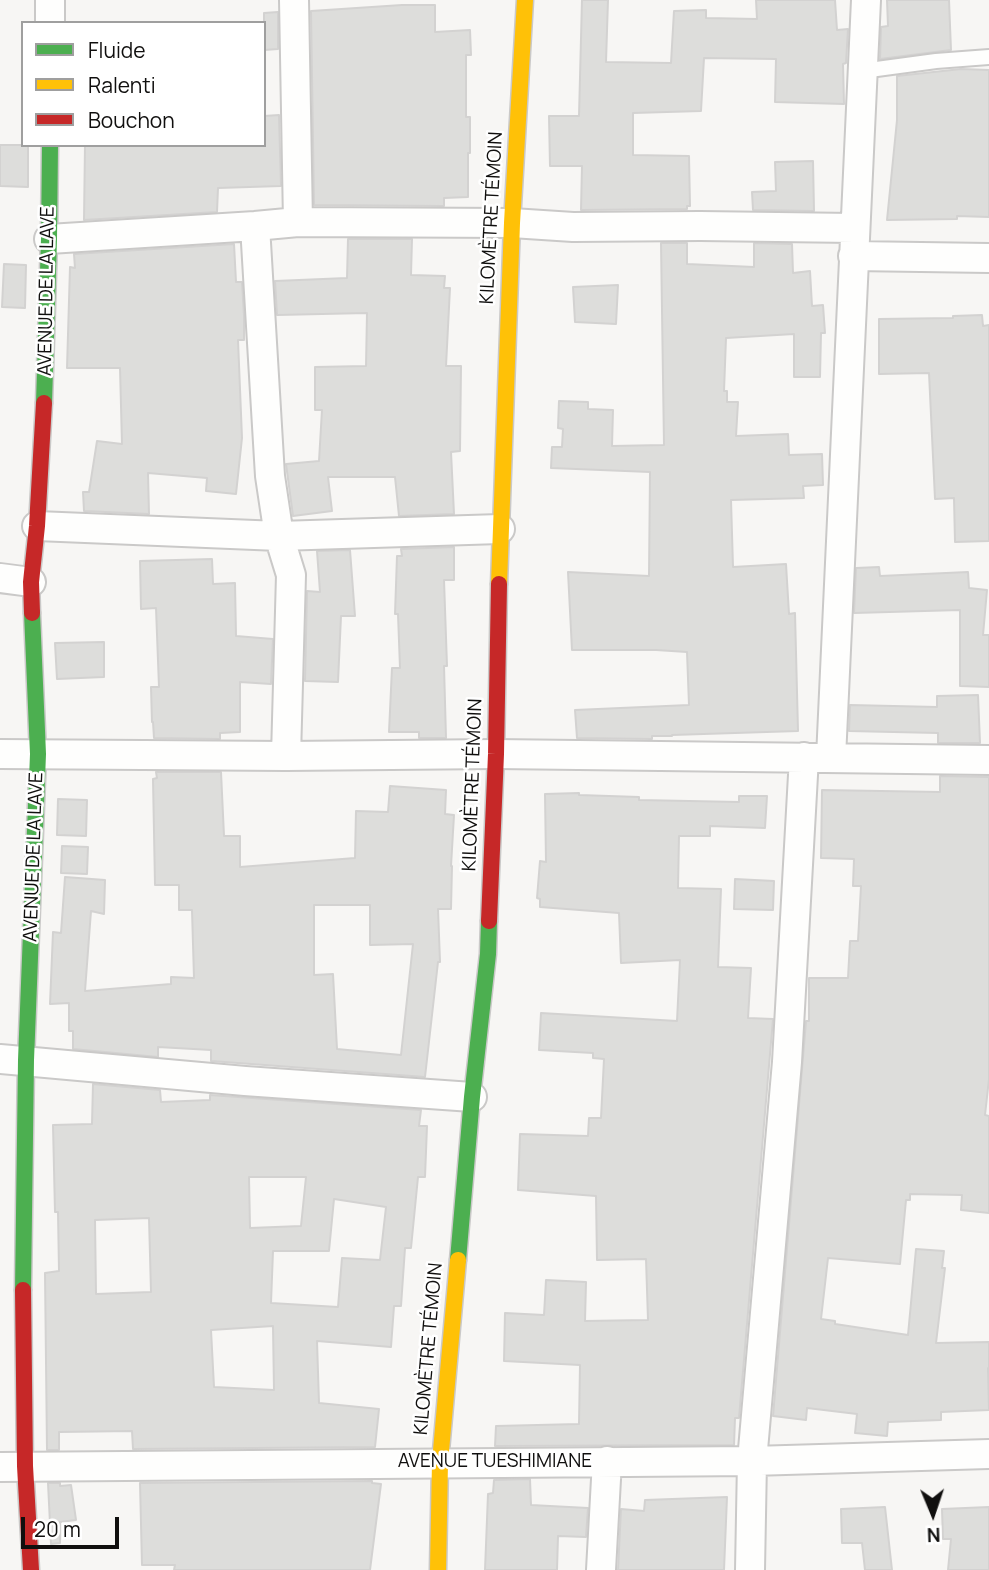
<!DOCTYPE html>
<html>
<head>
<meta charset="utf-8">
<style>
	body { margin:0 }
	#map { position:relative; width:989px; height:1570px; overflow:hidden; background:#f7f6f4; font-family:Manrope,sans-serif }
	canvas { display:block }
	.legend { position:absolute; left:21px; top:21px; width:245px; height:126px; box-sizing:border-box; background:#fff; border:2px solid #9f9f9f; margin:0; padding:9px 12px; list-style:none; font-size:21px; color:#100f0e }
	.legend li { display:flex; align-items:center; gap:14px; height:35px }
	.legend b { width:35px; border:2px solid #9f9f9f }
	.north { position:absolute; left:898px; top:1479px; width:70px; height:70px; -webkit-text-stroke:5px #fff; paint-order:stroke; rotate:178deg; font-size:19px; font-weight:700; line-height:28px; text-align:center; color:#100f0e }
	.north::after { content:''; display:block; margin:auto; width:24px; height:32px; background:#100f0e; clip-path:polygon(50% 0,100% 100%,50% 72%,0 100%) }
	.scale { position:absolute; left:21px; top:1517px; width:98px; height:32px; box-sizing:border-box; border:4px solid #100f0e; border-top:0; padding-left:9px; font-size:21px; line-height:24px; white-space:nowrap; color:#100f0e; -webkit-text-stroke:5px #fff; paint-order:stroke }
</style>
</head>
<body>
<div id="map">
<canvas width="989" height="1570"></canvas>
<ul class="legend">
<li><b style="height:9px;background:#4caf50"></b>Fluide</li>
<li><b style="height:9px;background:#ffc107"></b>Ralenti</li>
<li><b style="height:9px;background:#c62828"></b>Bouchon</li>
</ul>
<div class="north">N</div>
<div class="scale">20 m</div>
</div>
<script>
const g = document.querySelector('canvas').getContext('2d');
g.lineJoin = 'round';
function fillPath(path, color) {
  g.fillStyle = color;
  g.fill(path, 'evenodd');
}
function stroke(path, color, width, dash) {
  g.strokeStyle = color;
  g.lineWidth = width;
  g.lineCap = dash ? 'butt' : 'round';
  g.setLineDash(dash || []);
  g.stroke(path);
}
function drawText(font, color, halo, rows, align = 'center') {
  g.font = font + ' Manrope,sans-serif';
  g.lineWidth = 5;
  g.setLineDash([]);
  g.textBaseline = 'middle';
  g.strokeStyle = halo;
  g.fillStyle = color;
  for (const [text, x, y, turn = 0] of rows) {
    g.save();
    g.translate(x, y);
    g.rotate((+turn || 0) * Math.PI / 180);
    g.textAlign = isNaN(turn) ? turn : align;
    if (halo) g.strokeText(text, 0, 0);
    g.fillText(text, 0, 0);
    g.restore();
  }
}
const building = new Path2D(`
	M582,0H608L606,62L671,63L674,11L706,10V18L757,19L756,0H835L837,30L848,29L846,63L843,64L844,104L775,102L776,59L704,58L701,111L633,113V155L689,156L690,206H687V209L581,210L582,166H550L549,116H579Z
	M887,0H949L951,50L880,59L881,27L888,26Z
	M402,5H435V32L470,30L471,55H466V117H470V153H468V197L444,198V206L314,205L311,11Z
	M278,12V49L264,50V13Z
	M961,69L989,70V217L957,216V219L887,220L897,120V76Z
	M279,115L281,186L218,188L217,212L84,220L85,145H264V116Z
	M0,145H28V187L0,186Z
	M813,161L814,211L753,210L752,192L776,191L775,162Z
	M348,239H412L411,275L445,276L444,288H450L446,366H461L460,451L451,452L454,514L399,516L395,477H328L332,511L293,516L286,464L319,461L322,410H315V367L366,366L367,313L277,315L275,281L347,278Z
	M661,243H687V264L754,267V243L792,244L793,273L810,271L812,306L823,305L825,333H821L820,377H794V334L726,338L724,391H727V402H738L736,436L788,434L789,455L822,454L823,485L803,486L804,498L731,500L733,567L786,564L789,614L795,613L798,731L672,735V736H652V739L577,738L575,710L689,705L687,652L656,650H572L568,572L649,576L650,472L551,468L552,447H562L563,429L558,428L559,401L588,402V409L613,410L612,446L664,445Z
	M234,244L236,282H242L244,316V340H238L242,438L236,494L206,491L207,478L148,473L149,514L84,511L83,492H89L97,441L122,444L120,368H67L70,267L75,268L74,254Z
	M4,264L26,265L25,308L2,307Z
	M618,285L616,324L575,322L573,287Z
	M982,315L983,326L989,325V541L955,542L954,498L935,499L929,373L879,374V319L953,318V316Z
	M454,547V580H444L447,666H444L446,738H419V732H389L392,668H400L398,614H395L397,556H402L401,549Z
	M350,550L355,616H341L338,682L305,681L307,591L320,592L317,551Z
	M212,559L213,584L235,583L236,636L273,639L271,684L240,682V732L220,733V739L154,738L153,722H152L151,687H159L156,608L141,609L140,561Z
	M879,567L880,576L968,572L969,588L987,590L983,635H989V687L960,686V610L854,613L856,568Z
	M104,642V677L57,679L55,643Z
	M978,695L980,743H938V733L849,731L850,705L937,707V696Z
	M156,772H221L224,836H240V867L355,858L356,811L388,812L390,786L446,790L445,814L454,815L451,866H452L451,909H438L440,962H438L425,1077L211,1061V1050L158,1047V1057L73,1049V1031H69V1003L50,1004L53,932L61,933L65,877L105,880L104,914L91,911L85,991L171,984V977L194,978L192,910H179V885H155L153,779L157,778ZM314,905H370V945L413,944L401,1055L337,1049L333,974L314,975Z
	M940,776L989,777V1079L985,1115L989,1116V1213L961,1210L962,1195L910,1194V1200H906L900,1264L828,1258L821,1319L835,1321V1324L908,1335L916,1249L944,1251L942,1268H945L936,1343L989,1342V1368H988L989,1410L941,1412V1420L888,1422L887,1436L855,1433L857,1414L807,1408L806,1420L773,1416L806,1021H809V978H848L850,941H858L861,886H853L854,859L821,858L822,790L940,792Z
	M579,793V795L639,797V800L739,802V796H767L765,828L710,826V836H679L678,888L721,889L718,967L751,968L748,1018L773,1019L739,1418H735L734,1445L495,1446L496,1426L579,1424L580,1365L504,1361L505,1313L544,1315L546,1280L586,1282L585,1321L648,1320L646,1259L597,1260L596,1196L518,1190L520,1134L588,1136L589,1118H601L604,1059L593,1058V1053L539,1050L541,1013L677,1021L680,960L621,963L619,913L540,907V899L537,898L540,861L546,862L545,794Z
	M58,799L87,800L86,836L57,835Z
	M62,846L88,847L87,874L61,873Z
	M735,879L774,881L773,910L734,909Z
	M93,1084L160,1090L161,1102L210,1100V1095L421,1110L419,1126H427L425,1177H418L411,1248H405L401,1306H394L391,1347L317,1341L319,1403L379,1409L375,1447L133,1449L132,1431L59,1432V1450H47L45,1273L59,1271L58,1212H55L53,1125L92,1124ZM249,1177H306L301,1226L250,1228ZM334,1199L386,1207L380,1260L342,1258L338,1307L271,1303L273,1251H329ZM149,1218L151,1292L96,1294L95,1220ZM273,1326L274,1390L214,1387L211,1330Z
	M530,1479L531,1505L588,1508L586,1537L558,1536L557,1570H485L488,1494L493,1493L494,1480Z
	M372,1481V1483L381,1484L370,1570H174L175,1565H142L140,1483Z
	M48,1483H60V1486L71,1485L76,1520L60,1522V1543L51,1544Z
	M727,1497L724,1570H618L621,1509L644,1511L645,1500Z
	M885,1507L892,1570H865L862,1543H842L841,1509Z
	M989,1507V1570H948L951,1539H943L942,1509Z`);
fillPath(building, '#dddddb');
stroke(building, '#d3d2d1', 2);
const lane = new Path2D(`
	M862,71L936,61L989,57`);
const street = new Path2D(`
	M50,0V23
	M294,0L298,222
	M255,226L270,476L279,536L291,575L286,756
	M49,239L255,226L298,222L512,223L573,227L700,226L854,228
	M853,256L989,258
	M37,526L279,536L500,529
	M0,578L31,582
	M0,754L286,756L496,754L989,760
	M831,758L866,0
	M0,1059L245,1081L472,1097
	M0,1467L752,1461L989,1454
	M601,1570L607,1461
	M750,1570L752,1461L787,1062L804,757`);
const fast = new Path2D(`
	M44,403L49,239L50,145
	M458,1260L472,1097L488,954L489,921
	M23,1290L26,1060L38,754L32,613`);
const slow = new Path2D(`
	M499,584L512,223L525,0
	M438,1570L440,1462L458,1260`);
const jam = new Path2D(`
	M32,613L31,582L37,526L44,403
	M489,921L496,754L499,584
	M23,1290L25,1466L31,1570`);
stroke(lane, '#cac9c8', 18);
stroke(street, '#cac9c8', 32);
stroke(fast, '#cac9c8', 19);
stroke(slow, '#cac9c8', 19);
stroke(jam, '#cac9c8', 19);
stroke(lane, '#fefefd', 14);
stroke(street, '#fefefd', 28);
stroke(fast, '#4caf50', 16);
stroke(slow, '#ffc107', 16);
stroke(jam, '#c62828', 16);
drawText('19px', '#100f0e', '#fff', [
	["KILOMÈTRE TÉMOIN",492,218,-87],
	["AVENUE DE LA LAVE",47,291,-89],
	["KILOMÈTRE TÉMOIN",473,785,-88],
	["AVENUE DE LA LAVE",34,857,-88],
	["KILOMÈTRE TÉMOIN",429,1349,-85],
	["AVENUE TUESHIMIANE",495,1462]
]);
</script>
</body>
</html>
